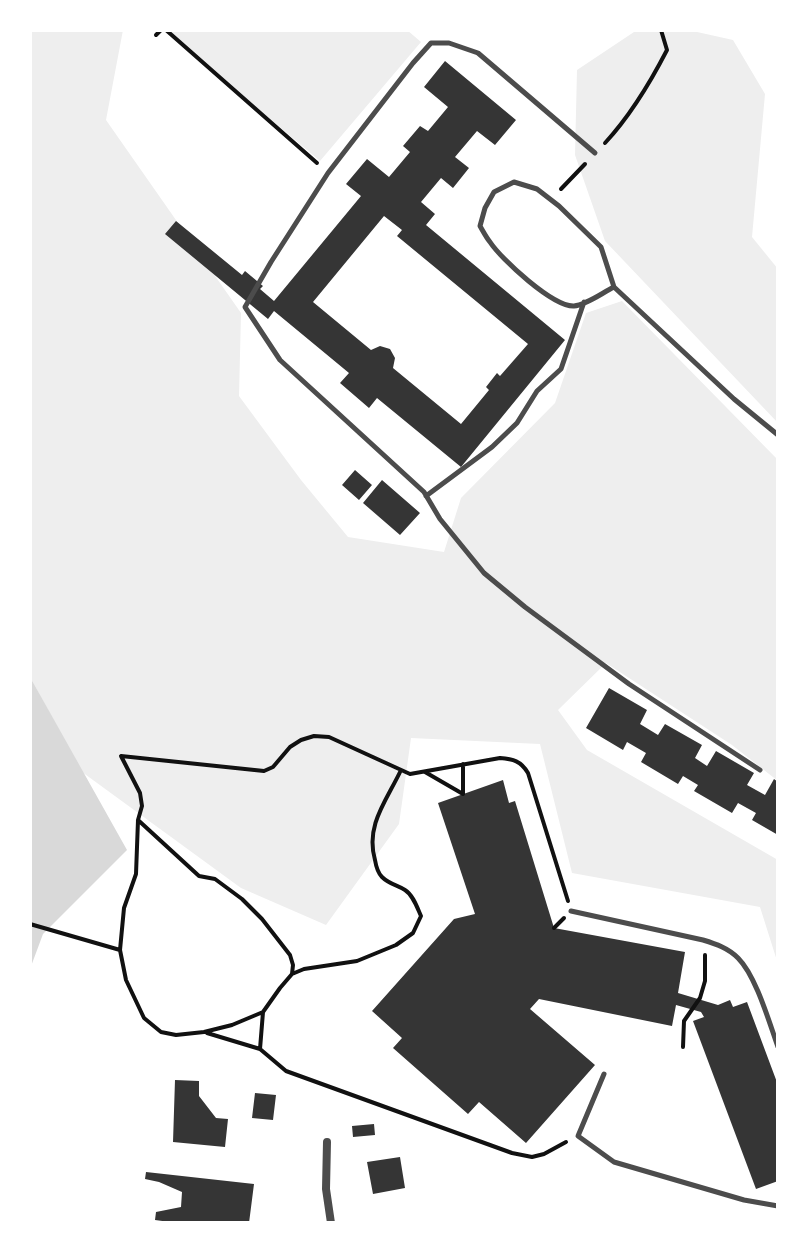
<!DOCTYPE html>
<html>
<head>
<meta charset="utf-8">
<style>
	body { margin:0 }
	#map { position:relative; width:808px; height:1253px; overflow:hidden; background:#fff; font-family:"DejaVu Sans",sans-serif }
	canvas { display:block }
	.frame { position:absolute; inset:0; border:32px solid #fff; pointer-events:none }
</style>
</head>
<body>
<div id="map">
<canvas width="808" height="1253"></canvas>
<div class="frame"></div>
</div>
<script>
const g = document.querySelector('canvas').getContext('2d');
g.lineJoin = 'round';
function fillPath(path, color) {
  g.fillStyle = color;
  g.fill(path, 'evenodd');
}
function stroke(path, color, width, dash) {
  g.strokeStyle = color;
  g.lineWidth = width;
  g.lineCap = dash ? 'butt' : 'round';
  g.setLineDash(dash || []);
  g.stroke(path);
}
fillPath(new Path2D(`
	M30,30H123L106,120L241,313L239,396L301,480L348,537L444,552L461,498L555,403L586,313L622,301L778,460V781L732,745L606,663L558,710L587,750L778,860V964L760,907L572,873L540,744L411,738L399,824L326,925L241,888L82,772L30,677Z
	M173,30H407L421,42L320,161L169,34Z
	M637,30H688L733,40L765,94L752,237L778,269V423L605,241L575,155L577,70Z`), '#eee');
fillPath(new Path2D(`
	M30,677L127,850L43,934L30,969Z`), '#d9d9d9');
fillPath(new Path2D(`
	M445,61L516,120L495,145L477,131L455,157L469,168L453,188L441,178L421,202L435,214L426,225L565,340L461,467L377,398L369,408L340,383L349,373L274,311L268,319L165,234L176,221L242,275L245,271L263,286L260,289L274,301L361,196L346,184L367,159L389,177L410,152L403,146L420,126L428,131L448,107L424,87ZM384,216L402,230L397,236L528,344L500,376L497,373L486,387L489,390L461,424L393,368L395,358L390,349L380,346L371,350L313,302Z
	M355,470L372,485L359,500L342,485Z
	M382,480L420,513L400,535L363,503Z
	M609,688L647,710L640,724L658,735L665,724L702,745L695,758L707,766L716,751L754,773L747,785L765,795L774,779L778,782V835L752,820L756,813L738,803L732,813L694,791L698,785L683,776L678,784L641,762L646,753L627,742L623,750L586,728Z
	M503,780L509,803L515,801L554,928L685,952L678,993L718,1005L730,1000L733,1007L747,1002L778,1085V1181L756,1189L693,1021L704,1017L701,1012L676,1005L672,1026L539,999L530,1009L595,1065L526,1143L479,1102L468,1114L393,1048L402,1038L372,1011L454,919L475,914L438,803Z
	M175,1080L199,1081V1096L216,1118L228,1119L225,1147L173,1142Z
	M255,1093L276,1095L273,1120L252,1118Z
	M374,1124L375,1135L353,1137L352,1126Z
	M400,1157L405,1188L373,1194L367,1162Z
	M146,1172L254,1184L249,1223H177L155,1220L156,1212L181,1207L182,1192L159,1182L145,1179Z`), '#353535');
stroke(new Path2D(`
	M166,30L317,163
	M156,35L161,30
	M605,143C630,116 650,83 667,50L661,30
	M561,189L585,164
	M401,770C387,800 365,825 375,860C376,866 378,873 382,877C389,884 397,885 405,890C413,895 417,907 421,916L413,933L396,945L357,961L304,969L292,974L280,988L263,1012L232,1025L204,1032L176,1035L161,1032L144,1018L126,980L120,950L124,908L136,874L138,820L142,806L140,793L121,756L264,771L273,767L290,747L301,740L314,736L329,737L410,774L500,758C513,759 521,761 528,773L568,901
	M425,772L463,794V764
	M138,820L199,876L215,879L242,899L262,919L290,955L293,965L292,974
	M30,924L120,950
	M554,928L564,918
	M207,1033L260,1049L286,1071L512,1153L532,1157L544,1154L566,1142
	M683,1047L684,1021L700,998L705,981V955
	M260,1049L263,1012`), '#111', 4);
stroke(new Path2D(`
	M595,153L478,53L449,43H431L413,63L328,173L271,262L245,307L280,360L424,492L440,519L484,573L525,607L629,684L760,770
	M614,287C602,293 586,305 574,306C553,307 501,259 490,242C486,237 483,231 480,226L485,208L494,192L514,182L537,189L559,206L601,247L614,287L734,399L778,435
	M426,496L492,447L517,423L537,391L561,369L584,302
	M571,911L703,940C716,944 728,948 738,958C756,976 769,1022 778,1047
	M604,1074L578,1136L614,1162L744,1200L778,1206`), '#4c4c4c', 5);
stroke(new Path2D(`
	M327,1142L326,1189L331,1223`), '#4c4c4c', 8);
</script>
</body>
</html>
